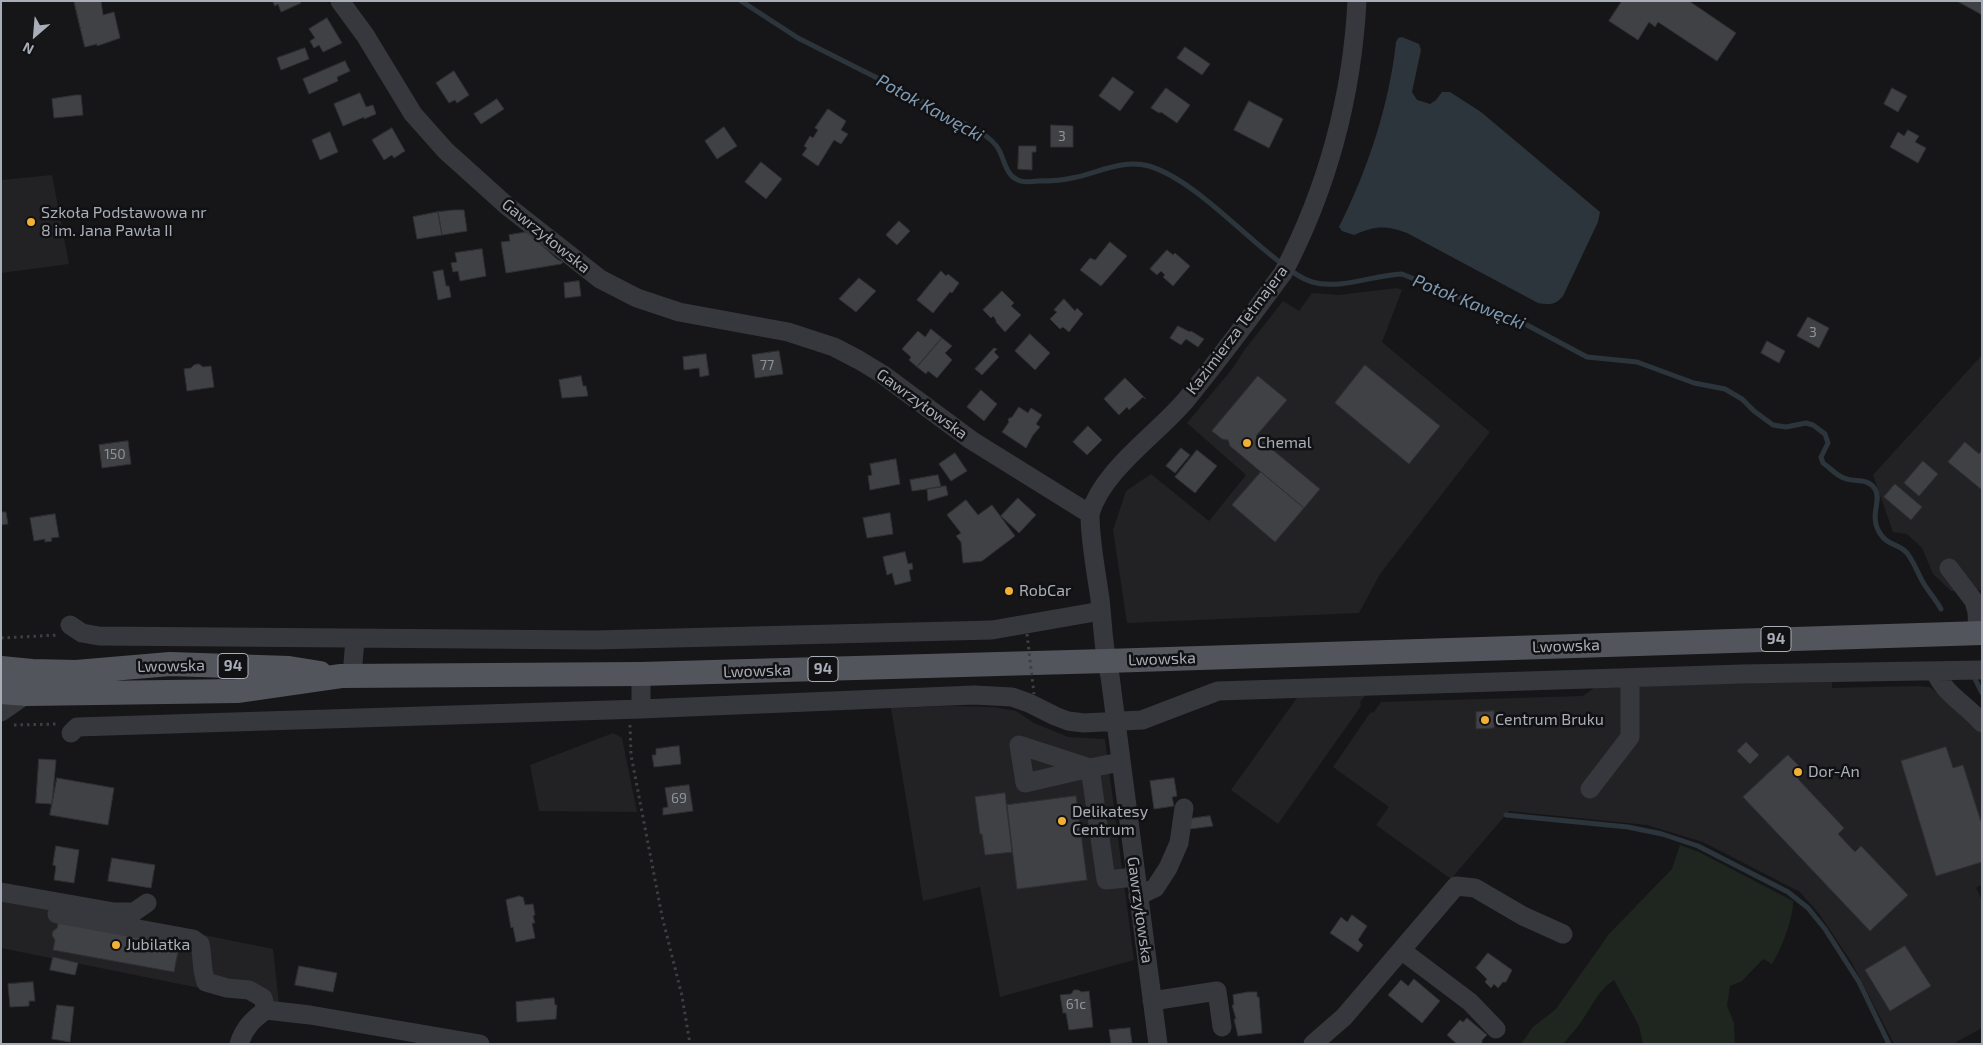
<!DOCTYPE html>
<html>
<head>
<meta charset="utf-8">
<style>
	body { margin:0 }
	#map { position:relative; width:1983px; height:1045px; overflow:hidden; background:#161618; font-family:"Exo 2",sans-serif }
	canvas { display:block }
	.frame { position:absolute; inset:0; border:2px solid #a8adb8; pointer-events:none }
	.north { position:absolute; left:10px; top:10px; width:50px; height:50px; -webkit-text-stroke:4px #111113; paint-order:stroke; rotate:207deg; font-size:14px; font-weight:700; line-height:20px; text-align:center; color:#a8adb8 }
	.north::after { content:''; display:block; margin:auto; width:18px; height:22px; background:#a8adb8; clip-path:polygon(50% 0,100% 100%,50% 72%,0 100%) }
</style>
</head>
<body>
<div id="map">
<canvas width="1983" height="1045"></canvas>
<div class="frame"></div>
<div class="north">N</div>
</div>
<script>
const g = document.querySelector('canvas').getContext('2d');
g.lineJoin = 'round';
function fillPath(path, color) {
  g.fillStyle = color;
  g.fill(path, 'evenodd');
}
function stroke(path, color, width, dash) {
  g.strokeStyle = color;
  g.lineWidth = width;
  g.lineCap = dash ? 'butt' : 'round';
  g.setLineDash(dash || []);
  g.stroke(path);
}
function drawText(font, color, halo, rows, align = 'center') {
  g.font = font + ' "Exo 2",sans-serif';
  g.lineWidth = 5;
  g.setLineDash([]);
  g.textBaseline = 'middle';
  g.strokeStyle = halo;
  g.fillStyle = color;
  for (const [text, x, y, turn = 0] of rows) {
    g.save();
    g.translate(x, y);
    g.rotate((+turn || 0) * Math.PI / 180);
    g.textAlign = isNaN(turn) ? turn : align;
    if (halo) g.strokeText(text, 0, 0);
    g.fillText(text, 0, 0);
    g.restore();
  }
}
fillPath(new Path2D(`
	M52,175L69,264L1,273V180Z
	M1397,288L1402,290L1382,342L1490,432L1380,574L1359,613L1127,623L1113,530L1126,491L1151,474L1209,521L1246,475L1187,423L1232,369L1246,348L1283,301L1299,311L1312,293L1339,295Z
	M1982,355V590L1951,591L1933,574L1922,548L1907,534L1893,532L1873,475Z
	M1832,682V688L1918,686L1930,687L1960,711L1982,733V884L1976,888L1982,900V1028L1953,1044H1894L1852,963L1820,915L1800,892L1703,842L1647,825L1509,811L1451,879L1376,825L1389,807L1333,767L1370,713L1374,712L1381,702L1583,696L1598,685Z
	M1368,692L1360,702L1361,706L1278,824L1231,790L1299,695Z
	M948,706L994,707L1016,711L1034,723L1068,737L1105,739L1134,960L1000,997L980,887L923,901L891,708Z
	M613,733L622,738L637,812L539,811L530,765Z
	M1,899L184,931L273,949L279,1004L1,948Z`), '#222225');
fillPath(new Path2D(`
	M1680,845L1699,852L1793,901C1794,917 1781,950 1772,964L1763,959L1742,981L1730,986L1727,1006L1734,1023L1735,1044H1643L1639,1026L1614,980C1597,991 1591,1009 1579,1025C1574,1031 1569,1037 1563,1044H1521L1533,1027L1556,1009L1609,934L1672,869Z`), '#1e261f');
fillPath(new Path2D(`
	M1402,37L1419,44L1421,50L1412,92L1417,100L1430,104L1436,100L1442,92H1450L1481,112L1600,212L1598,222L1563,296C1556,305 1549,305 1538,303L1407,233C1384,225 1375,226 1354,235L1342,231L1339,227C1368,169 1389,106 1396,42L1398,38Z`), '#2c353c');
stroke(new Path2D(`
	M741,1L798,38L893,86L980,132C988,137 995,142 999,150C1004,159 1006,174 1016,179C1022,183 1031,182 1038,181C1049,181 1061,181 1072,178C1098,173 1122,159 1149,166C1192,179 1240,232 1277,260C1288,268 1298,278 1312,282C1340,290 1373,275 1402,274L1527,325L1587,357L1637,362L1694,383L1725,389L1742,399L1754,411L1773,425L1786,427L1806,423L1813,425L1825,434L1828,443L1821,457L1823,463C1829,467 1837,476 1844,478C1855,483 1867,477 1875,489C1882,499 1870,514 1878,530C1887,547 1897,542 1907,553C1914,562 1918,574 1924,584C1929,592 1936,600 1941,609
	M1975,679L1982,693
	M1506,815L1628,827L1662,834L1698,846L1788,892L1808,908L1825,929L1859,982L1889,1044`), '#2c353c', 5);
const building = new Path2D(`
	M74,1H101L103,15L114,12L120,38L97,46V44L85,47Z
	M273,1H300L301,3L281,12L278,4L275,6Z
	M1622,1H1689L1736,33L1717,61L1658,22L1655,27L1649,22L1638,40L1609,21Z
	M1957,1H1982V15L1977,12Z
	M327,18L342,43L323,52L319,45L314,48L310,41L315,38L309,29Z
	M1185,47L1210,64L1202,75L1177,58Z
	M305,48L309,59L281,70L277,58Z
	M345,61L350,71L337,77L338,81L309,94L303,79Z
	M454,71L469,95L457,103L455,100L449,103L436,83Z
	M1113,77L1134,92L1120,111L1099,96Z
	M1166,88L1190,105L1177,123L1161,112L1159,113L1151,108Z
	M1892,88L1907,96L1898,112L1884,104Z
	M360,93L366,107L373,105L376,114L364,119V117L343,126L334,104Z
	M76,95H81L83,115L54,118L52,99Z
	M497,99L504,109L481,124L474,114Z
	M1249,101L1283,119L1269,148L1234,130Z
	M828,109L846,121L841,130L848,134L841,144L834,140L818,166L802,155L807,148L804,146L810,136L813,138L818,130L815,128Z
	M1051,125L1073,126V147H1051Z
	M724,127L737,146L717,159L705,141Z
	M392,128L405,151L394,158L392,155L384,160L372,140Z
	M1908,130L1919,136L1915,142L1926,148L1918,163L1890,147L1898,132L1904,136Z
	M330,132L338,152L320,160L312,140Z
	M1019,146H1036V152H1032V170L1018,169Z
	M761,162L782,179L766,199L745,182Z
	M454,210H464L467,231L442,235L438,212Z
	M438,212L442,235L417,239L413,217Z
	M899,221L910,231L897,245L886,235Z
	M527,232L558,260L563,262L561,264L506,273L501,242L510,241L509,235Z
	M1110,242L1127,256L1101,286L1080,270L1090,258L1095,260Z
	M482,249L486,276L460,281L458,271L453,272L451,263L457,262L455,253Z
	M1167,250L1173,255L1175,253L1190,266L1173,286L1163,277L1165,275L1161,271L1157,275L1150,269Z
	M443,270L446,286H449L451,297L438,300L433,272Z
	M941,271L946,276L948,274L959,283L952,293L950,292L933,313L917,300Z
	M859,278L876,291L856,312L839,299Z
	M579,281L581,296L565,298L564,283Z
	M1002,291L1014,303L1011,306L1021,315L1005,332L996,322V320L993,316L991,318L983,310Z
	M1064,299L1075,311L1077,308L1083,314L1069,332L1063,327L1060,329L1050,319L1057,312L1054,310Z
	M1808,317L1829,328L1819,348L1797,336Z
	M1178,326L1190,332L1191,331L1204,339L1198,347L1186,339L1181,345L1170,338Z
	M931,329L942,338L917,367L909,360L911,357L902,349L918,331L925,337Z
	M1030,334L1050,353L1035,370L1015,351Z
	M942,338L952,346L945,353L952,360L937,378L928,371L926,374L917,367Z
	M1767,341L1785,351L1779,363L1761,353Z
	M994,348L997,349L994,352L999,357L982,375L975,369Z
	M779,351L783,374L755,378L752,355Z
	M706,354L709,375L700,377L699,368L684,370L683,357Z
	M199,364L203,367L211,366L214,387L187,391L184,369L191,368L194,365Z
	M1365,365L1440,426L1409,464L1335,403Z
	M581,376L583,386H586L588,396L562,398L559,380Z
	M1258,376L1287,400L1256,436L1320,489L1304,508L1230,446L1228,440L1222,439L1212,431Z
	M1125,378L1146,399L1143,397L1129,410L1127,407L1119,415L1104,399Z
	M981,390L997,404L984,421L967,407Z
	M1019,407L1028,413L1031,408L1042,415L1036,424L1040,427L1033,435L1026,448L1002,432L1009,422L1008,419L1012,417Z
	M1088,426L1102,440L1087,455L1073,442Z
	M128,441L131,464L102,468L99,445Z
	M1965,442L1979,454L1982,450V490L1948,462Z
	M1181,448L1190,455L1175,473L1166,466Z
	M1197,450L1217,466L1195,493L1175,477Z
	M955,453L967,471L951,481L939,464Z
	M896,459L900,484L870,490L868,476L872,475L870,464Z
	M1923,461L1938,474L1919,496L1904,483Z
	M1261,472L1304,508L1275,542L1232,505Z
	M938,475L941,487L912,491L910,480Z
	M1895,484L1922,507L1911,520L1884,497Z
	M946,486L948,495L928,501L927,489Z
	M1018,498L1036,515L1019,533L1001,516Z
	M966,500L978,515L992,505L1015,536L982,561L963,563L961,542L956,536L961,533L947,515Z
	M1,512H6L8,524L1,525Z
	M890,513L893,534L867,538L863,518Z
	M55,514L59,537L51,538L52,541L45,542V539L34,541L30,518Z
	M905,552L908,564L912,563L913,569L909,570L911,581L895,585L892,573L887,575L883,557Z
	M1494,711V728L1476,729V712Z
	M1746,742L1759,755L1750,764L1737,751Z
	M679,746L681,764L654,767L652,755H656V749Z
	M1946,747L1953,768L1963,765L1982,825V862L1936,876L1901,761Z
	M1788,755L1805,772L1798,779L1844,828L1838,834L1855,852L1861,846L1908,895L1870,931L1743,797Z
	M39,759L56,760L52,804L36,803Z
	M57,778L114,788L108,825L50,815Z
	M1174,778L1177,796L1172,797L1174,806L1154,809L1150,781Z
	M689,785L693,811L663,815V808L668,807L665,788Z
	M1005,793L1012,852L985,855L982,834H980L975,797Z
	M1076,796L1087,880L1017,889L1007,805Z
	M1210,816L1213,826L1190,829L1188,819Z
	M56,846L79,850L74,883L54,880L56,866L53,865Z
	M112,858L155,865L151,888L108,881Z
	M520,896L521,897H523L525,905L533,904L535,915L533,916L535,923H532L535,938L516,942L513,927L511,928L506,900Z
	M1352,915L1367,926L1358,940L1363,945L1358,952L1330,933L1341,917L1347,922Z
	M59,918L180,941L174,972L53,950L55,940L52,935L53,931L57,928Z
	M1905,946L1931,986L1890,1011L1865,970Z
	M1488,953L1512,970L1506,982H1503L1498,988L1494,984L1491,988L1485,982L1487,979L1476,968Z
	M53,957L78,963L75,975L50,970Z
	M299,966L337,973L333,992L295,985Z
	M1414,979L1440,1001L1422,1023L1388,995L1401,980L1408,986Z
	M33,982L35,1001H29V1006L10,1007L8,984Z
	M1074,990H1078L1082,992L1089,991L1093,1027L1069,1030L1066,1013H1063L1060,995L1071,994Z
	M1248,992H1257V997H1259L1262,1033L1238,1036L1234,1019H1236L1232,1005H1234L1233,995Z
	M554,998L555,1005H557L556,1019L517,1022L516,1002Z
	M57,1005L74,1007L70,1042L52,1039Z
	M1467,1018L1487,1035L1482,1040V1044H1457L1447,1035L1460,1020L1463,1022Z
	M1130,1028L1132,1043L1111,1044L1109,1030Z`);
fillPath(building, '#404145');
stroke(building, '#303034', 1);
stroke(new Path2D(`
	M1,638L58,635
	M14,725L57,724
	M630,725L631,755L662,916L682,996L690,1044`), '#3d3f44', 3, [2.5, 4]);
stroke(new Path2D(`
	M340,1L365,35L413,114L446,151L506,205L600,279L637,298L679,312L788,332L834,347L859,360L882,374L971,440L1090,514C1090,542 1096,570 1100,599C1103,625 1103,650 1110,676L1158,1044
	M1090,514C1102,471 1156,435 1185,401C1219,360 1251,316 1283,273C1327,189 1352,96 1357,1
	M1949,568L1974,601L1977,612L1978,634
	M70,625L82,633L99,636L595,640L992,630L1101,611
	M1935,671C1944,694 1966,704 1982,723
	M641,674V709
	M352,676L355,639
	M1,712L27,694
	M71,733L77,727L641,709L974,695L1012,697L1029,703L1055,716L1068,721L1084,723L1142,720L1218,691L1742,674L1982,670
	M1120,762L1090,768L1019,745L1025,783L1090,768L1106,880L1135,877
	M1590,789L1630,737V678
	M1,892L114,912H134L147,903
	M1138,896L1155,888L1168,868L1179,843L1184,808
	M57,914L193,939L200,944C203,957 201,970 206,982L227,988L249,990L263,998L266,1010
	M1401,950L1470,1002L1496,1029
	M1152,1001L1217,991L1222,1027
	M239,1044C244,1028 253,1019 266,1010L310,1015L480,1044
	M1313,1044L1344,1017L1456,886L1475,888L1523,916L1563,934`), '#37383d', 19);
stroke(new Path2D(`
	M1,668L32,671L76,672L170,664L289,668L320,673
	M1,692L27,694L237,691L341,676L641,674L1106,661L1982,633`), '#53555c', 24);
stroke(new Path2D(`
	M1027,634L1034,694`), '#3d3f44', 3, [2.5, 4]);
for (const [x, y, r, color] of [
	[31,222,5,"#f2b134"],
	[1247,443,5,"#f2b134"],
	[1009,591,5,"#f2b134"],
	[1485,720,5,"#f2b134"],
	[1798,772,5,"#f2b134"],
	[1062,821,5,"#f2b134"],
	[116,945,5,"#f2b134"]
]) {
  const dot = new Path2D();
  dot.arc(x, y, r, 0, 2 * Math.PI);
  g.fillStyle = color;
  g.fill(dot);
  stroke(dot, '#111113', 2);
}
drawText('14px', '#8e929b', null, [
	["3",1062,136],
	["3",1813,332],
	["77",767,365],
	["150",115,454],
	["69",679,798],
	["61c",1076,1004]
]);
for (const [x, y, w] of [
	[1776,639,30],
	[233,666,30],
	[823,669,30]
]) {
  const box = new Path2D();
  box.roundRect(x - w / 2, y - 12.5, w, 25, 4);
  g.fillStyle = '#111113';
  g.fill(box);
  stroke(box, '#a8adb8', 1);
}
drawText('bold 15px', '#a8adb8', null, [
	["94",1776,639],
	["94",233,666],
	["94",823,669]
]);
drawText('16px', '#a8adb8', '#111113', [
	["Szkoła Podstawowa nr",41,213],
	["8 im. Jana Pawła II",41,231],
	["Chemal",1257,443],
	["RobCar",1019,591],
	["Centrum Bruku",1495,720],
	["Dor-An",1808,772],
	["Delikatesy",1072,812],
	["Centrum",1072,830],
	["Jubilatka",126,945]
], 'left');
drawText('16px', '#a8adb8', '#111113', [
	["Gawrzyłowska",546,236,39],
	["Kazimierza Tetmajera",1237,330,-53],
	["Gawrzyłowska",922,404,36],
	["Lwowska",1566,646,-2],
	["Lwowska",1162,659,-2],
	["Lwowska",171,666,-1],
	["Lwowska",757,671,-2],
	["Gawrzyłowska",1140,910,82]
]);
drawText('italic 18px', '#7f9bb3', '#111113', [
	["Potok Kawęcki",930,108,29],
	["Potok Kawęcki",1469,302,22]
]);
</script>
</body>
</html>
